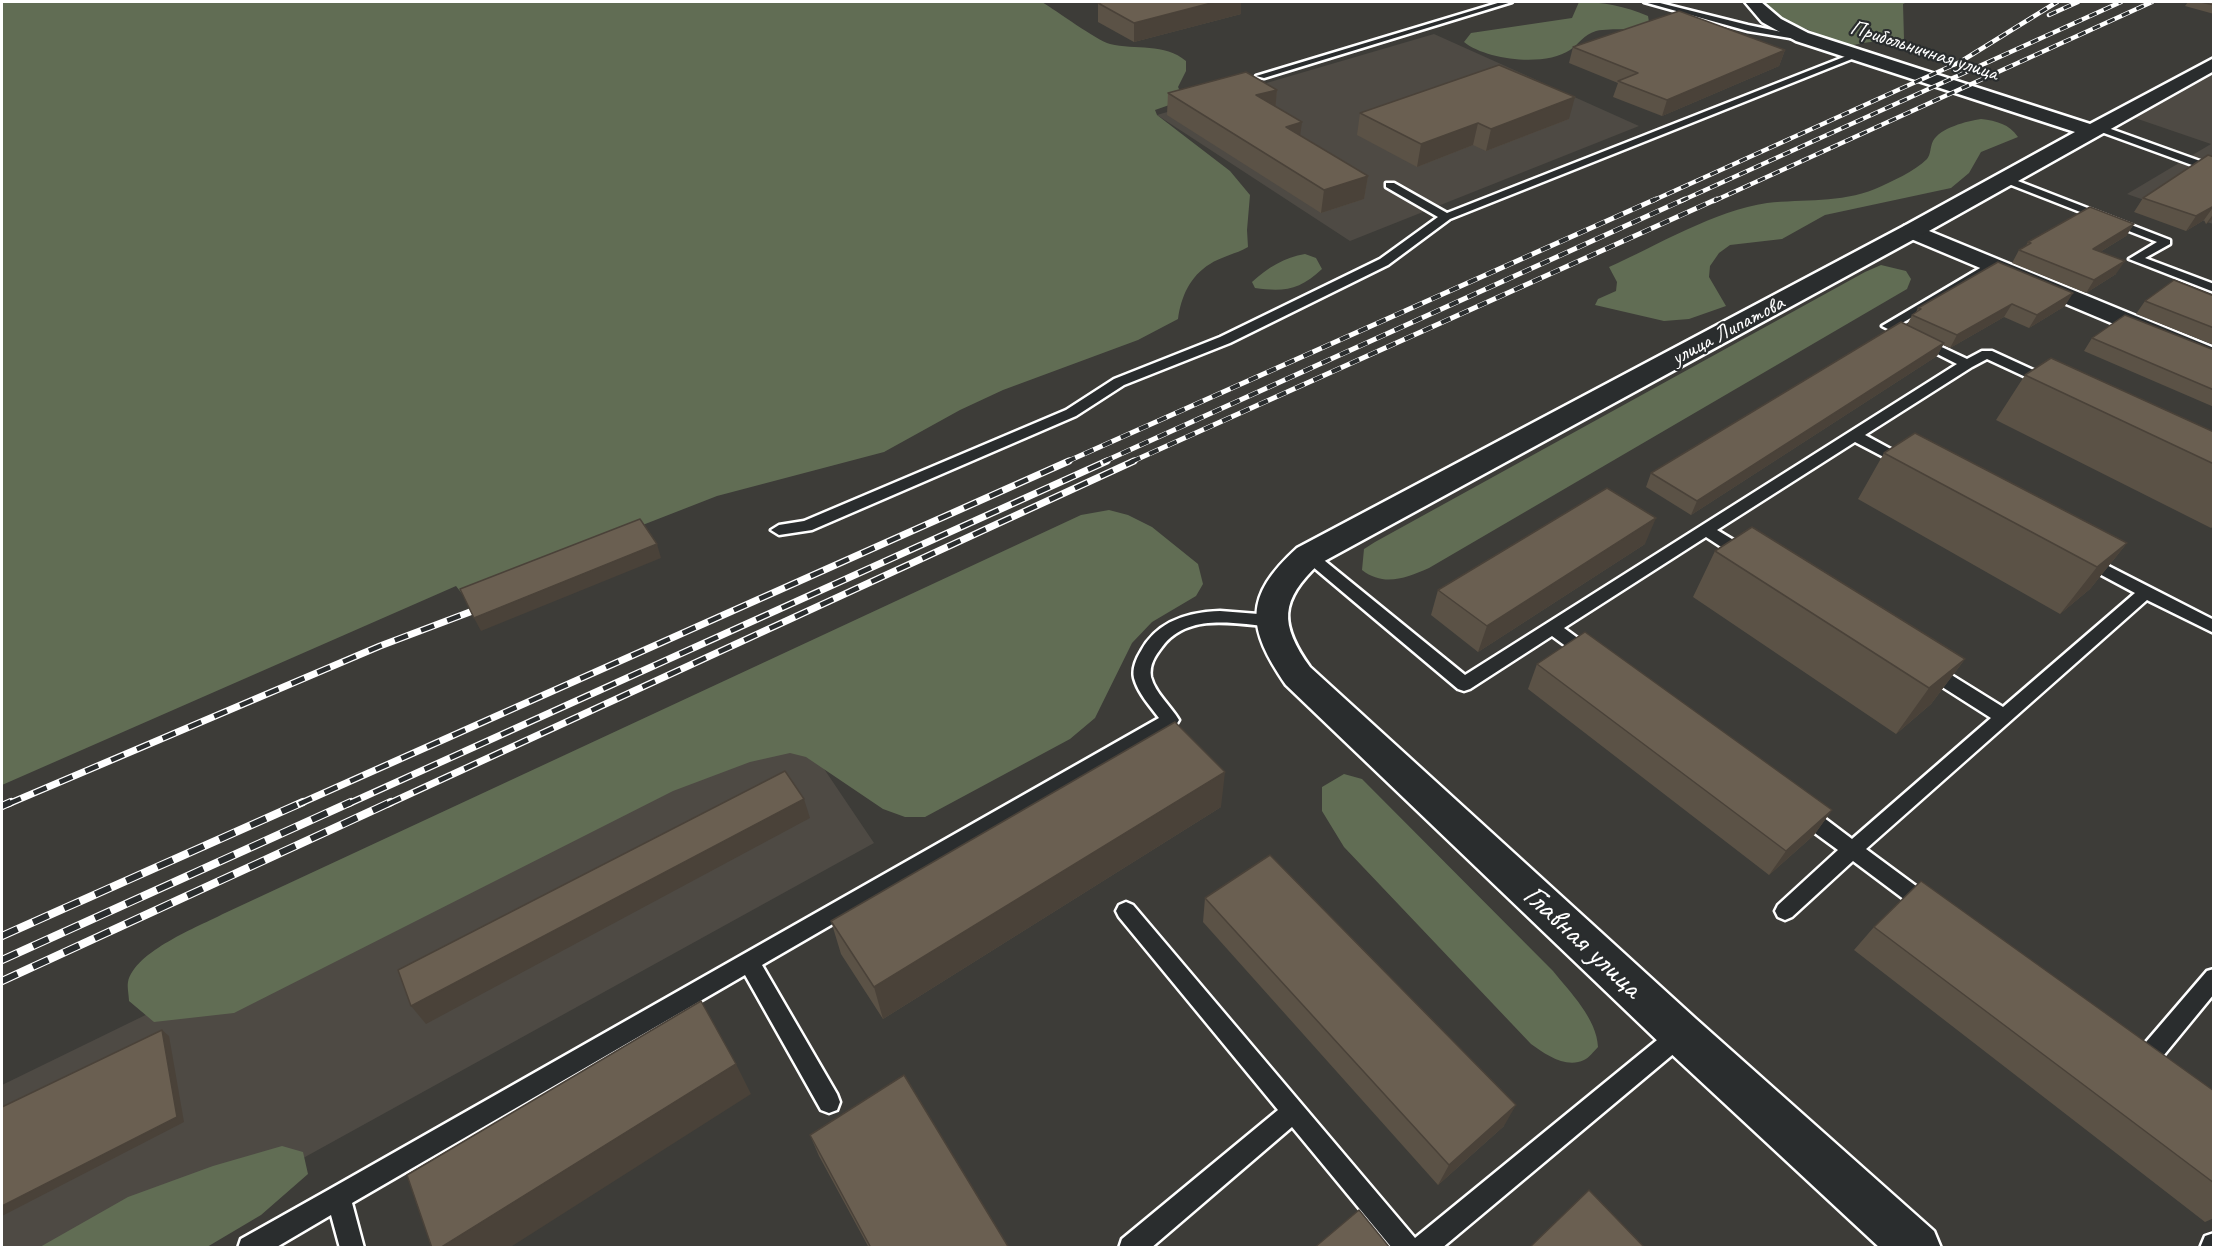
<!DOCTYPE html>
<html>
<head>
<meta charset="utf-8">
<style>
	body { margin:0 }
	#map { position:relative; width:2215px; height:1249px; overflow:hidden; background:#3d3c38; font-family:Caveat,sans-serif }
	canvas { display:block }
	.frame { position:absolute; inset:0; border:3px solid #fff; pointer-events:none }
</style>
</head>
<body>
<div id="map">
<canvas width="2215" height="1249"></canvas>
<div class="frame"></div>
</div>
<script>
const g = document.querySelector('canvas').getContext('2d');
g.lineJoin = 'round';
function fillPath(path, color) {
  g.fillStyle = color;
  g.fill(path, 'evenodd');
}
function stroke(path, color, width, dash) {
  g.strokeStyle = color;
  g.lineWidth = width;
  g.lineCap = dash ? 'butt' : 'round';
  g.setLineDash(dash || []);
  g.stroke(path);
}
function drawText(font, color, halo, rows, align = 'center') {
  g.font = font + ' Caveat,sans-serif';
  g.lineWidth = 4.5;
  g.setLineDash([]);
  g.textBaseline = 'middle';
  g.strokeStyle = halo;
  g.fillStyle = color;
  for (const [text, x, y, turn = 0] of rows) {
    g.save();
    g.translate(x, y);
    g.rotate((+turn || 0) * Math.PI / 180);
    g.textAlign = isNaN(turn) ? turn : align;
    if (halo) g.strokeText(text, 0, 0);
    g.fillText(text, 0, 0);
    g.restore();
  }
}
fillPath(new Path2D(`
	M1434,34L1639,126L1350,241L1157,115Z
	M2213,74V224L2127,194L2211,144L2132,117Z
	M781,705L874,843L142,1247L2,1248V1085Z`), '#4e4a44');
fillPath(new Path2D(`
	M2,2H1042C1057,11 1096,40 1110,44C1135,50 1165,43 1186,61V71L1178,87L1181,93L1175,103L1155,110L1157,115L1230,171L1250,195L1247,230L1248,247C1236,254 1220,257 1210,264C1190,276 1181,297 1178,319L1138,340L1003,390L960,410L884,452L717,496L463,595L456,586L2,785Z
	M1579,2C1604,2 1624,6 1648,16L1649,22C1635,33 1613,27 1596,31C1583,35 1580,43 1570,50C1545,67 1486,60 1464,42L1471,33L1572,18Z
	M1763,2H1907L1903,4L1904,39C1885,42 1866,40 1848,47L1767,12Z
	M1981,119C1997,121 2009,124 2018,137L1981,152L1969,173L1951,188L1825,215L1782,239L1730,245L1719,253L1710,266L1709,277L1726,306L1689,319L1664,321L1595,305L1598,299L1616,291L1617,282L1609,267C1656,246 1716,210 1767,203C1804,199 1840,203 1875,189C1891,182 1915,171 1927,159C1931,154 1930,147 1933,141C1940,128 1967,121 1981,119Z
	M1305,254L1316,258L1322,269C1300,290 1284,292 1255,288L1252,282C1267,268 1285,257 1305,254Z
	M1881,265L1906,271L1911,279L1907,289L1429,568C1406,578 1384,587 1362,570L1364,549L1375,542L1865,272Z
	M1109,510L1128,515L1152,527L1198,564L1203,584L1196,596L1152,622L1132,643L1095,718L1070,739L925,817H905L883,809L806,757L790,753L750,762L673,791L234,1013L154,1022L129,1001C129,996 127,987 128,982C135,951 198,927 225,913L1081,515Z
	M1344,774L1362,779L1553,971C1570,992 1597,1019 1598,1047C1594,1051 1589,1058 1584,1060C1566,1069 1545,1054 1531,1044L1344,847L1322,811V787Z
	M282,1146L303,1152L308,1174L261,1215L207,1247H40L128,1197L213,1166Z`), '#616d54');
const lane = new Path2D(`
	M1501,2H1512L1264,78L1256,76Z
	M1644,2H1656L1748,25L1806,37L1802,40L1748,31Z
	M1854,53L1862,55L1450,219L1388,265L1230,343L1124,385L1076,416L812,530L779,535L771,530L779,525L804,521L1066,410L1114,379L1220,337L1380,259L1438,217L1386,187V183H1394L1447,213Z
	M2097,124L2214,166V173L2093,129L2092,127Z
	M2005,176L2170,240V244L2145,258L2214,284V292L2129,259L2157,242L2001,181L2000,179Z
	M1992,261L1998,265L1996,268L1897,326L1967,359L1982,351H1992L2053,379L2055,382L2053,385H2043L1987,359L1972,367L1865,435L1909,459L1911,462L1909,465H1899L1855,442L1717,530L1750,550L1752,554L1750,558H1738L1706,537L1564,628L1594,650L1596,654L1594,658L1588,660L1582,658L1552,636L1470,689L1464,691L1458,689L1300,556L1302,552H1314L1465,675L1957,364L1882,326Z
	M2085,554L2214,620V633L2147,600L1866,849L1935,900L1938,906L1935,912L1928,915L1921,912L1853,861L1792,917L1785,920L1778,917L1775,911L1778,905L1838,850L1797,820L1795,814L1797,808L1804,806L1811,808L1852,839L1991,718L1925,676L1922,671L1925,666L1931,665L1937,666L2003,707L2135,593L2079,563L2077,559L2079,555Z
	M1220,611L1271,615L1277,617L1279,621L1277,625L1271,627C1234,623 1187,613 1162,647C1155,656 1149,665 1151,677C1155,693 1171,706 1179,720L1176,725L762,965L837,1094L840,1102L837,1110L829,1113L821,1110L745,975L352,1203L364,1248H340L331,1215L275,1248H238L241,1239L330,1189L1159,718C1150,706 1138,693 1134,678C1132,669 1136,659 1141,651C1157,621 1188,612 1220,611Z
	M1126,902L1133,905L1415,1238L1673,1027L1681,1024L1689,1027L1692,1034L1689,1041L1442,1248H1392L1292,1127L1151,1248H1119L1122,1239L1278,1110L1119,917L1116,911L1119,905Z
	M2214,969V994L2150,1072L2142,1075L2134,1072L2131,1064L2134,1056L2207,971Z
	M2214,1233V1248H2200L2205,1236Z`);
const street = new Path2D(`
	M1912,224L2214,348V366L1904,236L1901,231L1904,226Z`);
const secondary = new Path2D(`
	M1745,2H1761L1781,19L1808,33L2090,124L2214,58V71L1920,236L1319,564C1280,600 1279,624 1310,667L1696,1019L1934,1231L1941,1248H1880L1666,1049L1286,685C1247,628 1243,597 1297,548L1904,226L2075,132L1796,41L1762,22Z`);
stroke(lane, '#fff', 5);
stroke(street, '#fff', 5);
stroke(secondary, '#fff', 5);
fillPath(lane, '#2a2d2e');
fillPath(street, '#2a2d2e');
fillPath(secondary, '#2a2d2e');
const railFar3 = new Path2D(`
	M2049,15L2078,2
	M1652,201L1960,62L2057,2
	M1681,201L2121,2
	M1714,201L2152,2`);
const railFar2 = new Path2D(`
	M1066,462L1656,199
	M1103,462L1685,199
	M1131,462L1717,199`);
const railFar1 = new Path2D(`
	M8,804L380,646L470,612
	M299,804L1069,461
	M348,804L1107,461
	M388,804L1134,461`);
const rail = new Path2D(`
	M2,806L11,802
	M2,936L303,802
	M2,960L351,802
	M2,981L391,802`);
stroke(railFar3, '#fff', 4.5);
stroke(railFar2, '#fff', 5);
stroke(railFar1, '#fff', 7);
stroke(rail, '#fff', 8);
stroke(railFar3, '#2a2d2e', 3, [8]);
stroke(railFar2, '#2a2d2e', 4, [10]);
stroke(railFar1, '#2a2d2e', 4.5, [14]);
stroke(rail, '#2a2d2e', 6, [17]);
fillPath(new Path2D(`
	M1103,2H1241V14L1134,42L1098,22V3Z
	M2188,2H2214V14L2185,6Z
	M1573,47L1785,50L1779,66L1662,116L1613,97L1618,83L1569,63Z
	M1277,90L1275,107L1300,135L1368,176L1364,199L1321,213L1167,115L1168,93Z
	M1360,113L1569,119L1486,151L1473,145L1417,167L1357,135Z
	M2214,157V218L2206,224L2204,220L2186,231L2134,212L2143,198Z
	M2134,224L2126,236L2100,252L2116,274L2086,293L2012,263L2019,250L2026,246L2028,242Z
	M1998,262L2065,306L2029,328L2004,317L1950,348L1943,345L1937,356L1691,515L1646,487L1651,473L1907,325L1912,315L1916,312L1918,308Z
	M2214,296V345L2136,314L2145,301Z
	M2092,338L2214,350V407L2084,351Z
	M2025,375L2214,432V526L2211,528L1996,420Z
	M1884,453L2127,543L2090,589L2060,614L1858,499Z
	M1645,544L1478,652L1431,615L1438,590Z
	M1715,551L1965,659L1931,704L1896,734L1693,597Z
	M1537,664L1832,810L1814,835L1769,875L1528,689Z
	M1221,807L883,1019L841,954L831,921Z
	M1205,898L1504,1126L1438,1185L1203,922Z
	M1874,927L2214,1091V1218L2205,1222L1854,950Z
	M810,1135L1009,1248H869L819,1156Z`), '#5b5246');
fillPath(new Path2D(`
	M1215,2H1241V14L1134,42V23Z
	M1785,50L1779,66L1662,116L1667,100Z
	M1277,90L1275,111L1256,95Z
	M1575,97L1569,119L1486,151L1491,129Z
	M1302,122L1299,144L1286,127Z
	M1478,123L1473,145L1417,167L1421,144Z
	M1368,176L1364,199L1321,213L1324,190Z
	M2214,206L2204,220L2186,231L2196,216Z
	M2214,213V218L2206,224Z
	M2134,224L2126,236L2085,261L2093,249Z
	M2125,261L2116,274L2086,293L2094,280Z
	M2073,293L2065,306L2029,328L2037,315Z
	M2012,304L2004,317L1950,348L1957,335Z
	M1944,343L1937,356L1691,515L1697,501Z
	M1656,518L1645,544L1478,652L1487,626Z
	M2127,543L2090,589L2060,614L2097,567Z
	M657,544L661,558L481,631L474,618Z
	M1965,659L1931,704L1896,734L1929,688Z
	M1225,772L1221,807L883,1019L874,987Z
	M804,799L810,818L426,1024L411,1006Z
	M1832,810L1814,835L1769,875L1786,851Z
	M162,1030L169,1036L184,1122L2,1216V1206Z
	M736,1064L751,1094L509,1248H440Z
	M1516,1105L1504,1126L1438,1185L1449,1165Z`), '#4a4239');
const building = new Path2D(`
	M1103,2H1215L1134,23L1098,3Z
	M2201,2H2214V5Z
	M1679,11L1785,50L1667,100L1618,81L1638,73L1573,47Z
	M1499,65L1575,97L1491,129L1478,123L1421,144L1360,113Z
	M1246,72L1277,90L1256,95L1302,122L1286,127L1368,176L1324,190L1168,93Z
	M2208,155L2214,157V206L2196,216L2143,198Z
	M2090,207L2134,224L2093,249L2125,261L2094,280L2019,250L2031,243L2028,242Z
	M1998,262L2073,293L2037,315L2012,304L1957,335L1912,315L1921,309L1918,308Z
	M2174,280L2214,296V328L2145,301Z
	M2125,315L2214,350V390L2092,338Z
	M1901,322L1944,343L1697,501L1651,473Z
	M2051,358L2214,432V464L2025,375Z
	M1915,433L2127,543L2097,567L1884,453Z
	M1607,488L1656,518L1487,626L1438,590Z
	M640,519L657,544L474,618L460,589Z
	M1752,527L1965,659L1929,688L1715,551Z
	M1585,632L1832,810L1786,851L1537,664Z
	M1175,722L1225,772L874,987L831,921Z
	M785,771L804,799L411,1006L398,970Z
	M1270,855L1516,1105L1449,1165L1205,898Z
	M1921,881L2214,1091V1183L1874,927Z
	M701,1001L736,1064L440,1248H432L407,1175Z
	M162,1030L177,1117L2,1206V1107Z
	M904,1075L1009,1248H871L810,1135Z
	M1589,1190L1645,1248H1529Z
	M1359,1210L1390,1248H1314Z`);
fillPath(building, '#6a5f51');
stroke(building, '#4a4239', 1.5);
drawText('22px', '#fff', '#2a2d2e', [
	["Прибольничная улица",1924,51,18],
	["улица Липатова",1728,331,-28]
]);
drawText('32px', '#fff', '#2a2d2e', [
	["Главная улица",1582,942,43]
]);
</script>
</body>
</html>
